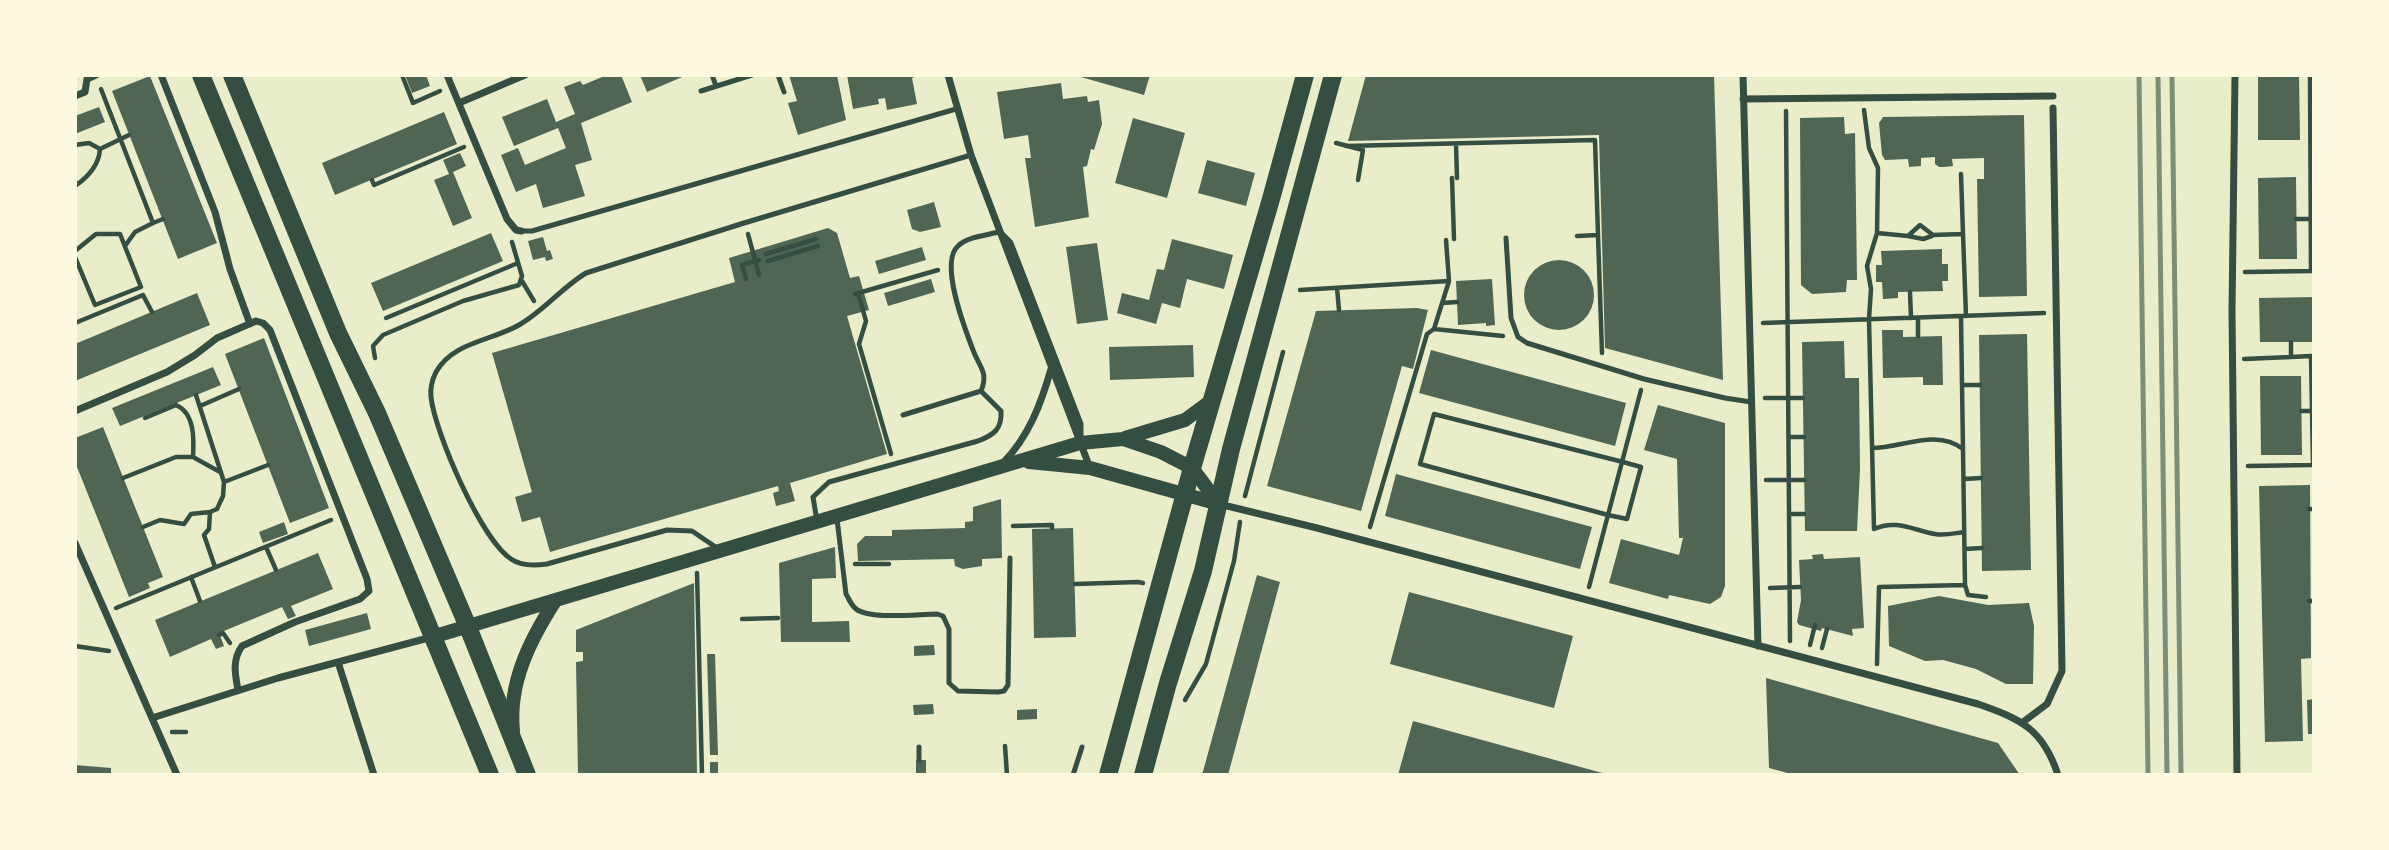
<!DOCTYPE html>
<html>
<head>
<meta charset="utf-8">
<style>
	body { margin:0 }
	#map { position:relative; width:2389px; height:850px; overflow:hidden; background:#e9edc9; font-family:Quicksand,sans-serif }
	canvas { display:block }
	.frame { position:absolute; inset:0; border:77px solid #fefae0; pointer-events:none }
</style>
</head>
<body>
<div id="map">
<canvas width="2389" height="850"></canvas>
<div class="frame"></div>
</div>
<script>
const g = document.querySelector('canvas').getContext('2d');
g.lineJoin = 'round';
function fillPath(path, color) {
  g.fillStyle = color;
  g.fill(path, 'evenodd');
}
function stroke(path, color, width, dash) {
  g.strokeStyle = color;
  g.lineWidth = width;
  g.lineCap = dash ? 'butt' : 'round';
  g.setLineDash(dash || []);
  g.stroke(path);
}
fillPath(new Path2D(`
	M405,75H426L430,86L412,93Z
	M607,75H621L632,102L581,123L592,160L575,165L585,196L543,208L536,184L516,192L501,155L518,148L525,165L566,148L558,128L514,146L502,117L547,99L556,122L575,114L564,87L580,81L583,85Z
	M640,75H687L647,92Z
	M789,75H837L846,120L798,135L788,103L797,101Z
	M847,75H919L912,78L917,104L887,110L885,98L878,99L879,104L853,109Z
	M1074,75H1150L1144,95Z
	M1366,75H1714L1723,380L1605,348L1599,135L1348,141Z
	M2258,75H2299L2300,140H2258Z
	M150,76L217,243L178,259L112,91Z
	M1061,83L1063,99L1087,96L1088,102L1099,100L1102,124L1094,150L1091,149L1087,166L1083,167L1089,217L1035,227L1025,158H1031L1028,135L1004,139L997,92Z
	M99,107L105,122L75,134V116Z
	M444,112L457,144L335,195L322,163Z
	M2024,115L2027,296L1979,297L1977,179H1984V158L1952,159L1953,166L1944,167H1939L1935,164V157L1921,158V166L1909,167L1908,159L1885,160L1882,155L1879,123L1883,117Z
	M1844,117L1845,134L1855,133L1857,280H1847L1846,292L1812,294L1801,285L1800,118Z
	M1133,118L1185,133L1167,198L1115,183Z
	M460,153L466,166L453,172L472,218L453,226L434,180L449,174L443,160Z
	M1207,160L1255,173L1246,206L1198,193Z
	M2296,177L2297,259H2259L2258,178Z
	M934,202L941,227L920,232L912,229L907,210Z
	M828,228L837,233L850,278L859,276L869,310L847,316L887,454L790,483L795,501L776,506L773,493L779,491L778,486L550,552L540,517L522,522L515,497L532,492L492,353L735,282L729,258Z
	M491,233L503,261L383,311L371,283Z
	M543,237L547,251L550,250L553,259L546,261L545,257L533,260L528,241Z
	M1172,239L1233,255L1224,289L1187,279L1180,308L1162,303L1156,324L1117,313L1122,293L1149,300L1157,269L1164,270Z
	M1097,243L1108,320L1077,324L1066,247Z
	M922,247L926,260L879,274L875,261Z
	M1942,249V264H1948V281H1942L1943,291L1898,292V298L1883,299L1882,282H1876V265H1882L1881,251Z
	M1524 295a35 35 0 1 1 70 0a35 35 0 1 1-70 0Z
	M931,279L935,292L888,306L884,293Z
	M1492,279L1495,325L1486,326V323L1458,325L1456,281Z
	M197,293L210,325L75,381V344Z
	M2314,297V342H2260L2259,298Z
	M1417,308L1428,310L1413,369L1402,366L1361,511L1267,486L1316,311Z
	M1882,330H1903V337L1942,336L1943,385H1923V377L1883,378Z
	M2027,334L2031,570L1982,571L1979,335Z
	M264,338L329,508L290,523L225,354Z
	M1844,341L1845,378H1859L1860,469L1857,531H1805L1802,342Z
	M1193,345L1194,377L1110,380L1109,347Z
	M1431,350L1626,403L1615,446L1419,393Z
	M213,367L221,385L120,426L112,408Z
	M2260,376H2301L2302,455H2261Z
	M1658,405L1725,423V586L1721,597L1710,604L1669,595L1668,599L1609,583L1621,539L1679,555L1683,538H1679L1677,459L1644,450Z
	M103,427L163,577L148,583L150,588L129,597L75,462V438Z
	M1396,474L1592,527L1580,569L1385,516Z
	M2310,485L2311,658L2301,659L2303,741L2265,742L2259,486Z
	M1001,499L1002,558L982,559V566L963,569L955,566L954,559L858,561L857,544L865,536H892V530L965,528V522L973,521V507Z
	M284,522L288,534L263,543L259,532Z
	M1073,528L1076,637L1034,638L1032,529Z
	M835,547L836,578L812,579V622L849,621L850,642H781L779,563Z
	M318,553L333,589L291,606L296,616L288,619L282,607L219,633L224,646L216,649L211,639L170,657L155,620Z
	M1823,554L1824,559L1860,557L1864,628L1852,629L1853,636L1822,628L1821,631L1799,625L1797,622L1801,600L1799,560L1813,559L1812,555Z
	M1257,575L1280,582L1228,775H1202Z
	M694,583L697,775H578L576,662L583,661V652H576V630Z
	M1409,592L1573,636L1554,708L1390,664Z
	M1939,596L1988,605L2029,603L2034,626L2033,684H2006L1976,669L1943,660L1925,661L1889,646L1888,606Z
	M367,613L371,629L309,646L305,630Z
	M934,645L935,655L914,656V646Z
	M707,654H715L718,755H710Z
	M1766,678L1998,743L2020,775H1795L1769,768Z
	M2314,699V734H2308L2307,700Z
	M933,704L934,714L914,715L913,705Z
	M1037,709V719L1017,720V710Z
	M1413,721L1606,774V775H1398Z
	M916,760H926V775H916Z
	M710,762H718V775H710Z
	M75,765L111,768V775H75Z`), '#4f6655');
stroke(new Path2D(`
	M402,75L413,103L440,91
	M2310,75L2311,271L2314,270
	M101,89L153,223L163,219
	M1864,110L1869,148L1878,168L1877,233L1908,236L1920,225L1933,235L1963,234L1966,316
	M1786,111L1790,641
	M1336,143L1363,150L1358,180
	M1456,144L1457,178
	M75,145L89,143L100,149C99,165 88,177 75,186
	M1346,146L1595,140L1598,235L1577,236
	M100,149L129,135
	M1961,174L1963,234
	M1452,178L1454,239
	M372,180L374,185L464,147
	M2296,219H2310
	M1877,233L1867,266L1871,289L1869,319L1874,529C1896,519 1913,530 1935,534C1945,536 1955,533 1964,532
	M748,234L759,275
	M1598,235L1602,353
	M1908,236L1923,239L1932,236
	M1446,240L1449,281
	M125,246L135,232L153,223
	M75,251L96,234H120L141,287L95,305L75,257
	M766,254L816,239
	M768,261L818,246
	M2245,272L2311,271
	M746,279L742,265L759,260
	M522,281L534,301
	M1337,288L1339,310
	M1300,290L1449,281L1434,329L1427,334L1370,527
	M1910,292L1911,318
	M858,293L866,321L859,344L891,454
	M855,294L938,270
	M1442,303L1457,302
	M1961,316L1965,585L1968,595L1986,597
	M386,318L518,263
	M1918,318V336
	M75,323L143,295L152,312
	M1763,323L2044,313
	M1434,329L1503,336
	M2291,342V357L2311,356
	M375,358L373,346L383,335L463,301L519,285L522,276L512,242
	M2244,359L2291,357
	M1963,385H1980
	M196,395L224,482L223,496L217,509L210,512L209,529L204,535L215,567
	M1765,398H1803
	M200,406L239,389
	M2301,411H2312
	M145,418L176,405C195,413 194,440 193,457
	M1789,437H1804
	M1872,448C1902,448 1936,428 1963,449
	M2313,465L2311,356H2314
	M2248,466L2313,465
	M123,478L176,457H193L220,472
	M1964,479L1981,478
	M1766,480H1804
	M224,482L268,465
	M1245,496L1283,352
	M2309,509H2314
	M1789,514H1804
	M1013,526L1052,525V528
	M143,527L160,520L184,524L191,514L210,512
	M266,547L276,570
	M1965,549L1982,548
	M855,564H889
	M697,573L702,775
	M191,577L200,601
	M1075,584L1138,582L1143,583
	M1589,587L1608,515L1627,519L1641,467L1623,462L1434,414L1420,464L1608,515L1641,390
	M1770,588L1800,587
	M2309,601H2314
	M116,608L331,520
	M742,619L778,618
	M219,635L223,633L230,643
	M1810,645L1815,625
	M75,646L109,651
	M1822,648L1827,629
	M1877,664L1879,587L1965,585
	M1185,700L1206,664L1234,561L1240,522
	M172,732H186
	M1005,746L1007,775`), '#344e41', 4.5);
stroke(new Path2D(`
	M712,75L716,86
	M778,75L784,92
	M701,91L752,75
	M521,231H532L956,109
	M1506,238L1511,318L1518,337L1527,343L1644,379L1725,398L1751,402
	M903,415L981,391C989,372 979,367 973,350C965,329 939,263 958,246C967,237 987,235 999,232
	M837,519L846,594C849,599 851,605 856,609C870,620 918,614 937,614L943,616L949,629V683L958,691L998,692L1004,691L1008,685L1010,558
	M817,521L813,497L829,482L978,441C994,435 1002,429 1001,411L981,391
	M717,548L692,531L667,530L547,564C534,566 521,566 511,559C481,539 435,433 431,397C430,388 432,380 436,372C453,342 491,341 519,325C544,311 561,288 586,273L744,223L971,155
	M919,747V760
	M1073,775L1082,747`), '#344e41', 5);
stroke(new Path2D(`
	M161,75L215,212L230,269L250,324
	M447,75L507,219L516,230L521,231
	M948,75L971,155L1090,468
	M1743,75L1758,646
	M2235,75L2232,311L2237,775
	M75,96L85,92L87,79L96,75
	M1743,99L2053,96
	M459,103L525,75
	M1002,235L1010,243L1080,424V438
	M75,411L167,372L195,355L217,338L256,321L263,323L270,330L367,579L369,591L360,599L295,622L242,646C232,660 235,674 238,690
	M1003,463C1029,436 1041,404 1051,369
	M1219,504L1317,528L1978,704C2021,719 2043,729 2058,775
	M75,543L177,775
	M338,662L374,775
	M152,718L278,678L432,637
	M2023,722L2047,704L2062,671L2053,108`), '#344e41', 7);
stroke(new Path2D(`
	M1125,438L1185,420L1212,400
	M1029,462L1090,468L1219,504
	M432,637L1080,443L1123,439L1161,452L1192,468L1219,504
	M513,731C508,683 530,640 555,601`), '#344e41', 14);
stroke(new Path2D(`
	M201,75L490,775
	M232,75L338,333L377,413L468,627L527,775
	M1108,775L1192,468L1271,199L1305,75
	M1143,775L1168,683L1203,571L1231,449L1333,75`), '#344e41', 18);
stroke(new Path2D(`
	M2139,75L2148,775
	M2158,75L2167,775
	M2172,75L2181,775`), '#7c8e77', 5);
</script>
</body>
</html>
